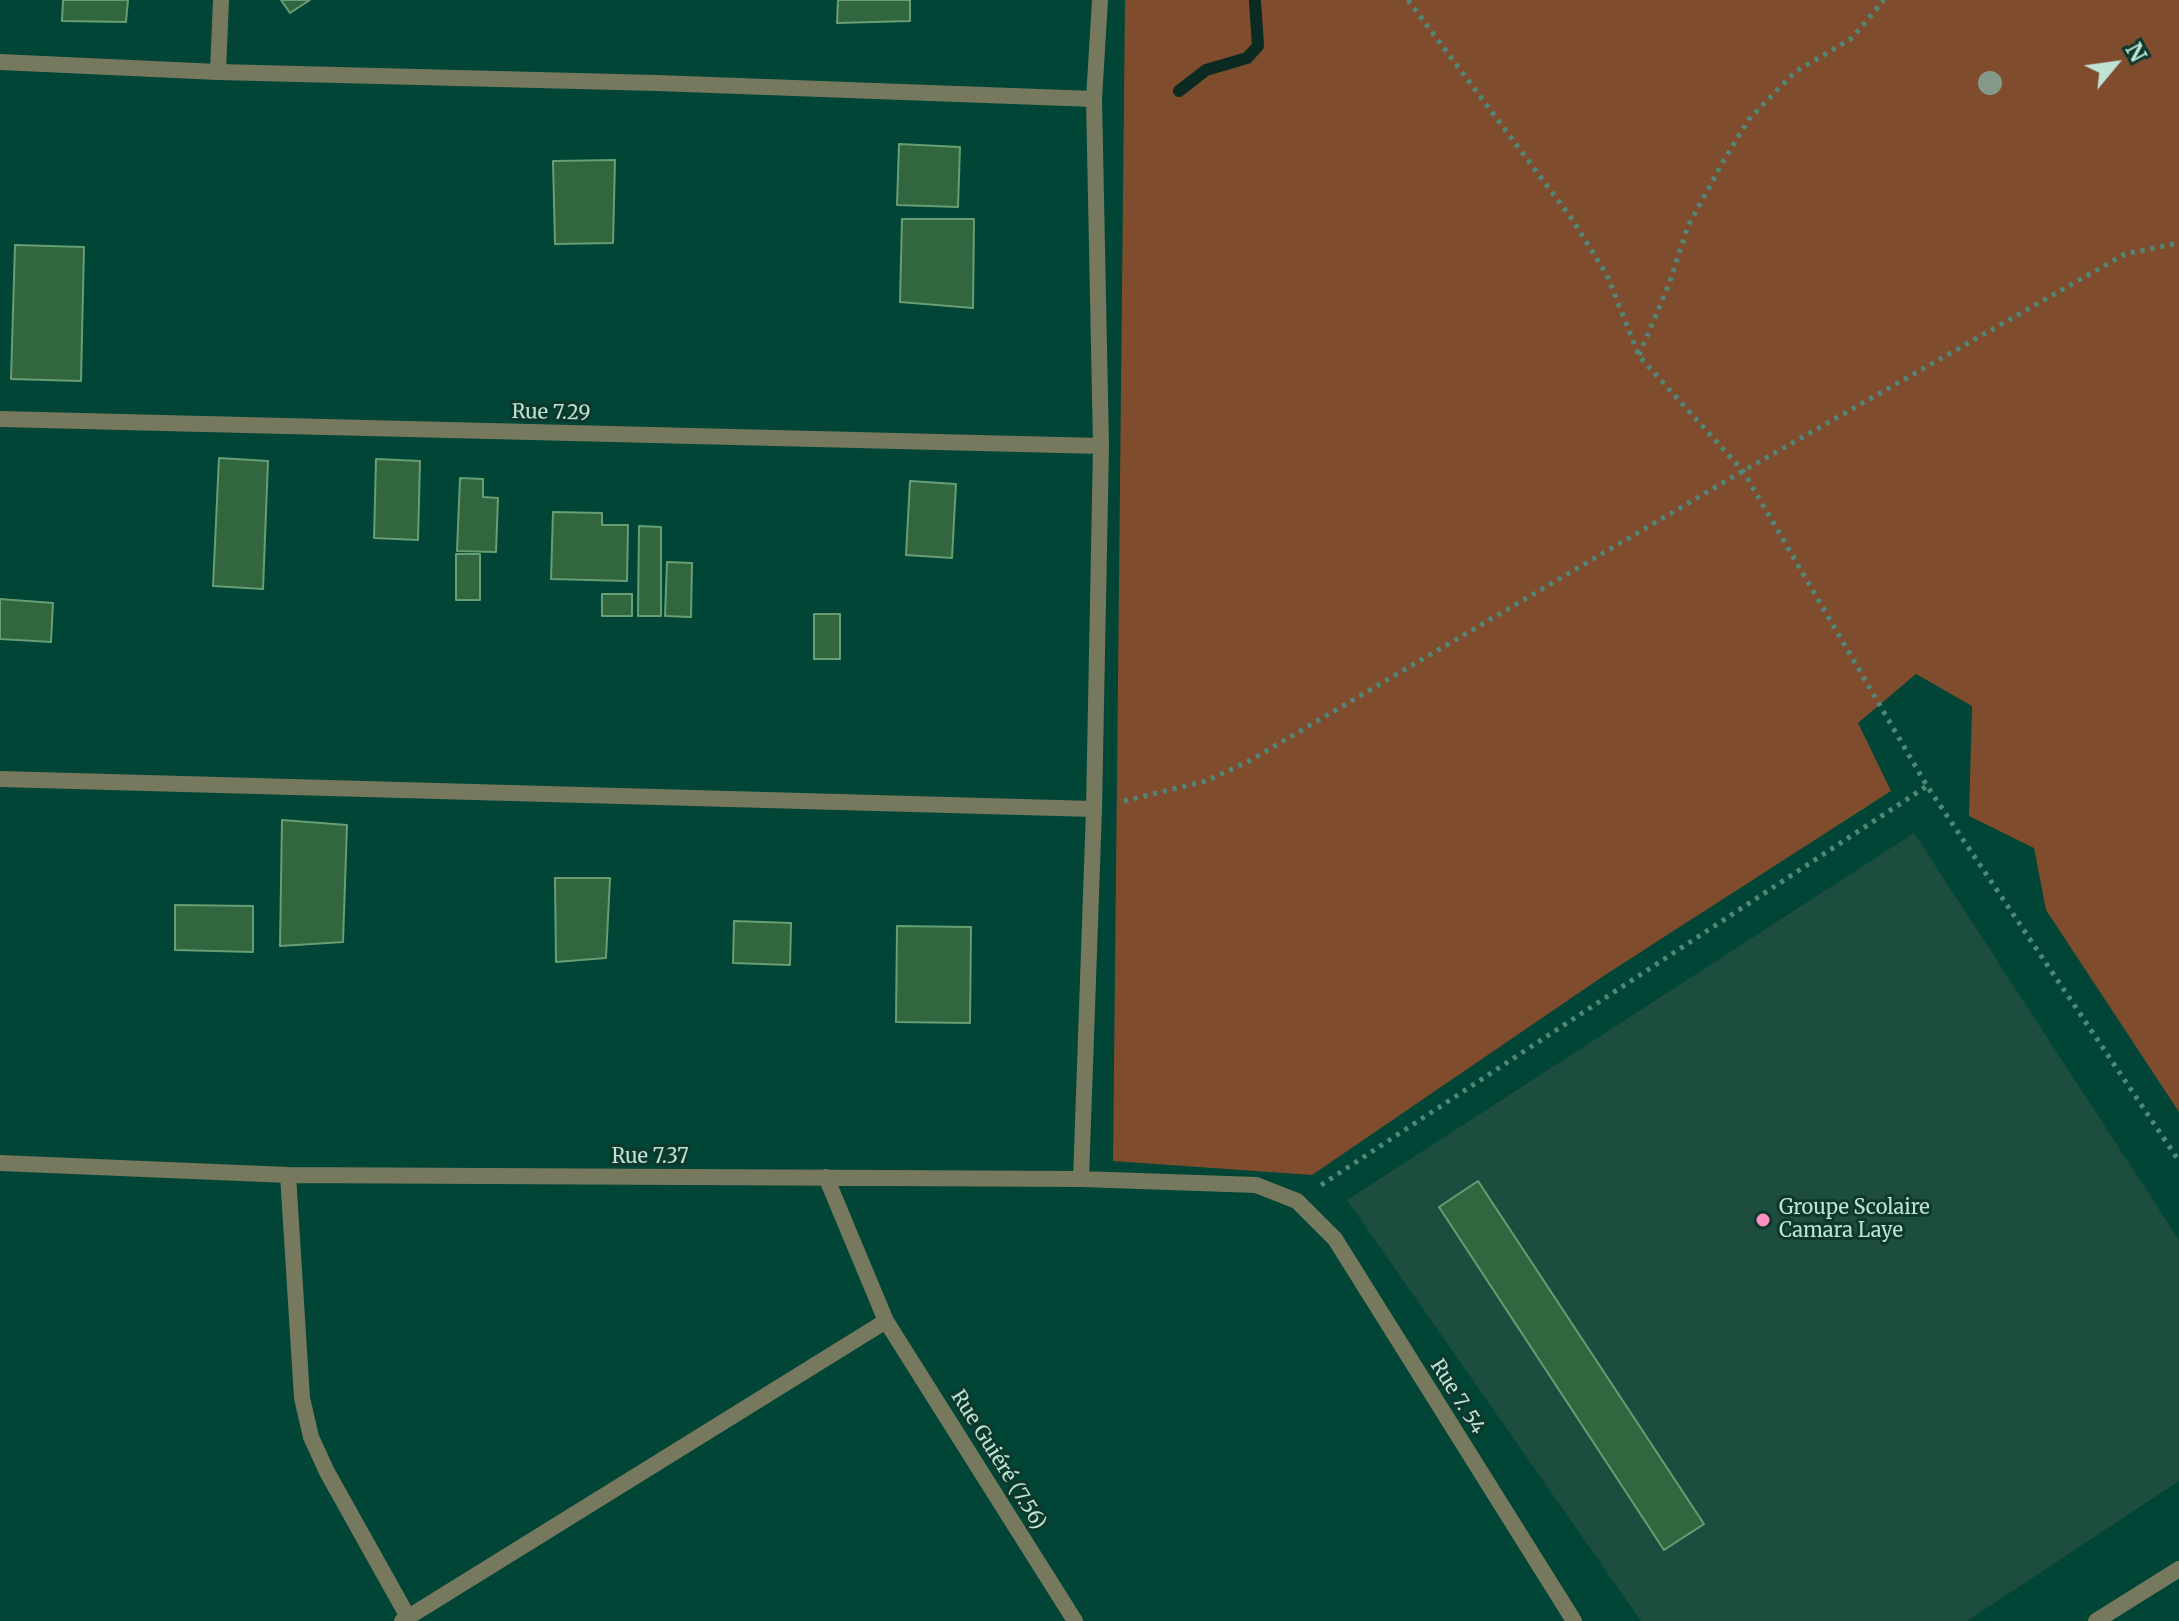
<!DOCTYPE html>
<html>
<head>
<meta charset="utf-8">
<style>
	body { margin:0 }
	#map { position:relative; width:2179px; height:1621px; overflow:hidden; background:#004535; font-family:Merriweather,serif }
	canvas { display:block }
	.north { position:absolute; left:2075px; top:24px; width:80px; height:80px; -webkit-text-stroke:6px #0e382c; paint-order:stroke; rotate:61deg; font-size:22px; font-weight:700; line-height:32px; text-align:center; color:#bee2d4 }
	.north::after { content:''; display:block; margin:auto; width:28px; height:36px; background:#bee2d4; clip-path:polygon(50% 0,100% 100%,50% 72%,0 100%) }
</style>
</head>
<body>
<div id="map">
<canvas width="2179" height="1621"></canvas>
<div class="north">N</div>
</div>
<script>
const g = document.querySelector('canvas').getContext('2d');
g.lineJoin = 'round';
function fillPath(path, color) {
  g.fillStyle = color;
  g.fill(path, 'evenodd');
}
function stroke(path, color, width, dash) {
  g.strokeStyle = color;
  g.lineWidth = width;
  g.lineCap = dash ? 'butt' : 'round';
  g.setLineDash(dash || []);
  g.stroke(path);
}
function drawText(font, color, halo, rows, align = 'center') {
  g.font = font + ' Merriweather,serif';
  g.lineWidth = 6;
  g.setLineDash([]);
  g.textBaseline = 'middle';
  g.strokeStyle = halo;
  g.fillStyle = color;
  for (const [text, x, y, turn = 0] of rows) {
    g.save();
    g.translate(x, y);
    g.rotate((+turn || 0) * Math.PI / 180);
    g.textAlign = isNaN(turn) ? turn : align;
    if (halo) g.strokeText(text, 0, 0);
    g.fillText(text, 0, 0);
    g.restore();
  }
}
fillPath(new Path2D(`
	M1914,833L2179,1240V1481L1967,1621H1641L1347,1200Z`), '#1d4d3e');
fillPath(new Path2D(`
	M1125,0H2179V1112L2046,910L2034,848L1969,816L1972,706L1916,674L1858,723L1891,791L1605,975L1312,1175L1113,1161Z`), '#804c2e');
stroke(new Path2D(`
	M1179,91L1206,70L1247,58L1258,46L1255,1`), '#0b2a21', 12);
const building = new Path2D(`
	M63,0H128L126,22L62,21Z
	M281,0H310L290,13Z
	M838,0H910V21L837,23Z
	M899,144L960,147L958,207L897,205Z
	M615,160L613,243L555,244L553,161Z
	M902,219H974L973,308L900,302Z
	M15,245L84,247L81,381L11,379Z
	M219,458L268,461L263,589L213,586Z
	M376,459L420,461L418,540L374,538Z
	M460,478L483,479V497L498,498L496,552L457,551Z
	M910,481L956,484L952,558L906,555Z
	M553,512L602,513V525H628L627,581L551,579Z
	M639,526L661,527V616H638Z
	M456,554H480V600H456Z
	M667,562L692,563L691,617L665,616Z
	M602,594H632V616H602Z
	M0,599L53,603L51,642L0,639Z
	M814,614H840V659H814Z
	M282,820L347,825L343,942L280,946Z
	M555,878H610L606,958L556,962Z
	M175,905L253,906V952L175,950Z
	M734,921L791,923L790,965L733,963Z
	M897,926L971,927L970,1023L896,1022Z
	M1478,1181L1704,1524L1664,1550L1439,1207Z`);
fillPath(building, '#31663f');
stroke(building, '#689e73', 2);
stroke(new Path2D(`
	M1408,0L1572,219L1607,275L1639,356L1743,471L1927,786L2179,1161
	M1639,355L1669,284L1688,226L1724,160L1749,119L1795,72L1852,38L1884,0
	M1124,801L1206,781L1249,761L1743,471L2125,254L2179,243
	M1321,1185L1927,786`), '#508778', 5, [4, 6]);
stroke(new Path2D(`
	M0,62L218,72L657,83L1094,99
	M218,72L221,0
	M0,419L1101,446
	M0,779L1094,809
	M0,1163L288,1175L1081,1179L1256,1185L1297,1201L1335,1239L1574,1621
	M288,1175L302,1398L311,1437L327,1472L408,1617
	M826,1177L886,1321L1075,1621
	M1081,1179L1094,809L1101,446L1094,99L1100,0
	M402,1621L886,1321
	M2096,1621L2179,1569`), '#77795e', 16);
g.fillStyle = '#85998b';
for (const [x, y] of [
	[1990,83]
]) {
  g.beginPath();
  g.arc(x, y, 12, 0, 2 * Math.PI);
  g.fill();
}
for (const [x, y, r, color] of [
	[1763,1220,8,"#fb8fc4"]
]) {
  const dot = new Path2D();
  dot.arc(x, y, r, 0, 2 * Math.PI);
  g.fillStyle = color;
  g.fill(dot);
  stroke(dot, '#0e382c', 3);
}
drawText('20px', '#bee2d4', '#0e382c', [
	["Rue 7.29",551,413,1],
	["Rue 7.37",650,1157],
	["Rue 7. 54",1457,1397,58],
	["Rue Guiéré (7.56)",998,1460,58]
]);
drawText('20px', '#bee2d4', '#0e382c', [
	["Groupe Scolaire",1779,1208],
	["Camara Laye",1779,1231]
], 'left');
</script>
</body>
</html>
